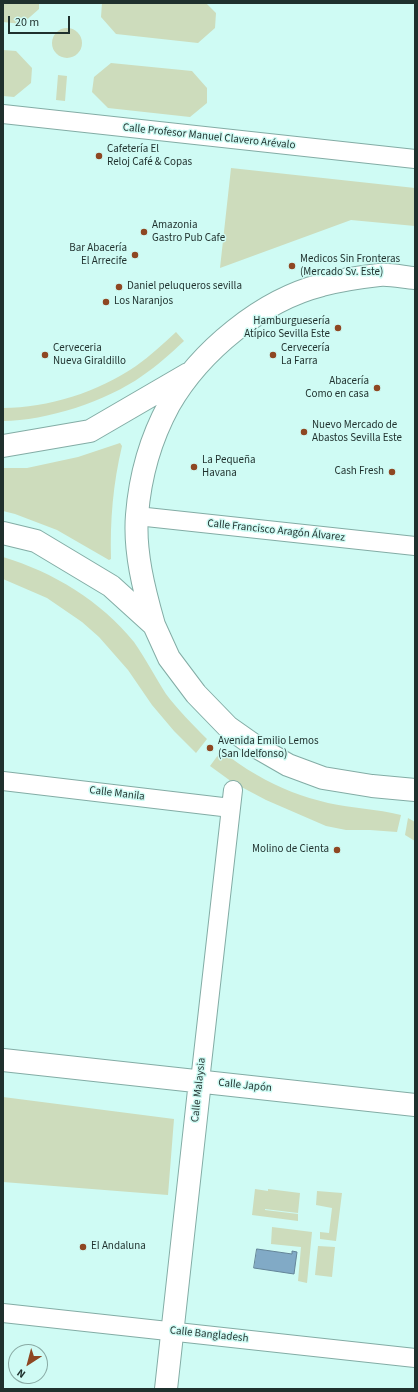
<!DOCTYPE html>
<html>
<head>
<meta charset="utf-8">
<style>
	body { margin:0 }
	#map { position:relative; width:418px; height:1392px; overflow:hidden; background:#cffbf4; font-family:"Source Sans 3",sans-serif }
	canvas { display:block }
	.frame { position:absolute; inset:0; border:4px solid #1f302d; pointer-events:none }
	.north { position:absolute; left:8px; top:1344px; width:40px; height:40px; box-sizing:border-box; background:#cffbf4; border:1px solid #89aaa4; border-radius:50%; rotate:216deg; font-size:11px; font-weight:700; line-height:16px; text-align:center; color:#1f302d }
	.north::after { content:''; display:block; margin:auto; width:14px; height:18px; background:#8e4722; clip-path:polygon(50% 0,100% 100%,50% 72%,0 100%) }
	.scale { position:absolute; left:8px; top:16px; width:62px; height:18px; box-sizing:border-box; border:2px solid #1f302d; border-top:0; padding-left:5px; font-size:12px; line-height:14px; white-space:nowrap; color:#1f302d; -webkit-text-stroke:3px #cffbf4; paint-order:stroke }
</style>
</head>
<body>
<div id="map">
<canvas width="418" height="1392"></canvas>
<div class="frame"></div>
<div class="north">N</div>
<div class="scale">20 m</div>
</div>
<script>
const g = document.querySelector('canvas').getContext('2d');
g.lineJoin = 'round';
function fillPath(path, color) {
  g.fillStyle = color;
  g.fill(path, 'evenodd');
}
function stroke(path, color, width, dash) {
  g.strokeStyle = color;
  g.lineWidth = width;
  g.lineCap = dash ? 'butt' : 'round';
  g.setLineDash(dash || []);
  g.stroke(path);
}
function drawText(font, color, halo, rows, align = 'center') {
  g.font = font + ' "Source Sans 3",sans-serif';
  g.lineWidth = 3;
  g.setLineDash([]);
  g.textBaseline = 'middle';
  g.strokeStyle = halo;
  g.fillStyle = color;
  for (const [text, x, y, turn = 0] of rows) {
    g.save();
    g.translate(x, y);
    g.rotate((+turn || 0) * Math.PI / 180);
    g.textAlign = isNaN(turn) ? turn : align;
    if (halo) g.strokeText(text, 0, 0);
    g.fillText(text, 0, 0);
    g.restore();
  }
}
fillPath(new Path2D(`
	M3,3H39V9L22,24L3,22Z
	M102,3H206L216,13L215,28L198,43L116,34L101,17Z
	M52 43a15 15 0 1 1 30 0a15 15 0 1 1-30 0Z
	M3,50L16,51L32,68L31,83L14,97L3,96Z
	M111,63L192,71L207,88V103L190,117L108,108L92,92L94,77Z
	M58,75L67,76L65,101L56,100Z
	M231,168L415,188V226L351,220L220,268Z
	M176,332L184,341C171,353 157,366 142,376C107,401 46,421 3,421V408C48,408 98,392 136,366C150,356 163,344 176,332Z
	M120,443L122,446C113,484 110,520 111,559L109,560L57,530L15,514L3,511V468H27L78,457Z
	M3,557C53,572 101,601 134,642C146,659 155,677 166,694C178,710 193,725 207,739L196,753L174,731L152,705L128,670L99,637L82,622L47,598L3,579Z
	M221,751C233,759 244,768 257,775C279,788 303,797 328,803C352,808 377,809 401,815L397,832L370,830H346L326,826L266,800L232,782L210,766Z
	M408,818L415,822V841L405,835Z
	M3,1097L174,1119L168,1195L3,1182Z
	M255,1189L268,1191V1189L300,1193L298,1213L265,1209V1210L298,1214V1221L252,1215Z
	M317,1191L342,1193L336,1241L320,1239V1232L329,1233L332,1208L316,1205Z
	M272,1227L312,1232L307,1283L298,1281L301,1247L271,1244Z
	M318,1246L335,1247L332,1277L315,1275Z`), '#cddcbc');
const water = new Path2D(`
	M257,1249L292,1254V1251L297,1252L294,1274L254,1268Z`);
fillPath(water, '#81aac6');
stroke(water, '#648598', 1);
const pedestrian = new Path2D(`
	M3,114L415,159
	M137,516L415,546
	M3,781L231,808
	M200,1081L233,790
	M3,1313L415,1358`);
const minor = new Path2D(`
	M3,1060L415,1105
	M166,1389L200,1081`);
const tertiary = new Path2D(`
	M3,446L90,431L188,374
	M3,533L36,541L111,586L154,625L169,658L196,694L228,727L255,746L288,765L323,778L372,786L415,790
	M154,625C144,590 134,551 137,515C140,477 151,438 169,405C200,351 262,300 322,285C340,280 361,277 379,275C390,274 403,277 415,278`);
stroke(pedestrian, '#83aca5', 20);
stroke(minor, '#83aca5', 24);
stroke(tertiary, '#83aca5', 24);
stroke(pedestrian, '#fff', 18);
stroke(minor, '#fff', 22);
stroke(tertiary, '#fff', 22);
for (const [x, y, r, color] of [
	[99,156,4,"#8e4722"],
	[144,232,4,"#8e4722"],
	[135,255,4,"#8e4722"],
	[292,266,4,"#8e4722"],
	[119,287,4,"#8e4722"],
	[106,302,4,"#8e4722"],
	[338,328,4,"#8e4722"],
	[45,355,4,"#8e4722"],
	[273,355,4,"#8e4722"],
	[377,388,4,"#8e4722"],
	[304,432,4,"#8e4722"],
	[194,467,4,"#8e4722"],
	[392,472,4,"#8e4722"],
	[210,748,4,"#8e4722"],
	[337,850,4,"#8e4722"],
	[83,1247,4,"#8e4722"]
]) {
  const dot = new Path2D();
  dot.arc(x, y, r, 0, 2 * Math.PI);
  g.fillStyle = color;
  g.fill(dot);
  stroke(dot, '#cffbf4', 1.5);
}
drawText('11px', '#1f302d', '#cffbf4', [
	["Calle Profesor Manuel Clavero Arévalo",209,137,6],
	["Calle Francisco Aragón Álvarez",276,531,6],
	["Calle Manila",117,794,7],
	["Calle Japón",245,1086,6],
	["Calle Malaysia",199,1090,-84],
	["Calle Bangladesh",209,1335,6]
]);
drawText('11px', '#1f302d', '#cffbf4', [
	["Cafetería El",107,150],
	["Reloj Café & Copas",107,163],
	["Amazonia",152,226],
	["Gastro Pub Cafe",152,239],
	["Bar Abacería",127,249,"right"],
	["El Arrecife",127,262,"right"],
	["Medicos Sin Fronteras",300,260],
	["(Mercado Sv. Este)",300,273],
	["Daniel peluqueros sevilla",127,287],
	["Los Naranjos",114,302],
	["Hamburguesería",330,322,"right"],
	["Atípico Sevilla Este",330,335,"right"],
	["Cerveceria",53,349],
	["Nueva Giraldillo",53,362],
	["Cervecería",281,349],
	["La Farra",281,362],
	["Abacería",369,382,"right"],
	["Como en casa",369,395,"right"],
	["Nuevo Mercado de",312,426],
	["Abastos Sevilla Este",312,439],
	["La Pequeña",202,461],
	["Havana",202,474],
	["Cash Fresh",384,472,"right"],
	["Avenida Emilio Lemos",218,742],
	["(San Idelfonso)",218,755],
	["Molino de Cienta",329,850,"right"],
	["EI Andaluna",91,1247]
], 'left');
</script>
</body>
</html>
